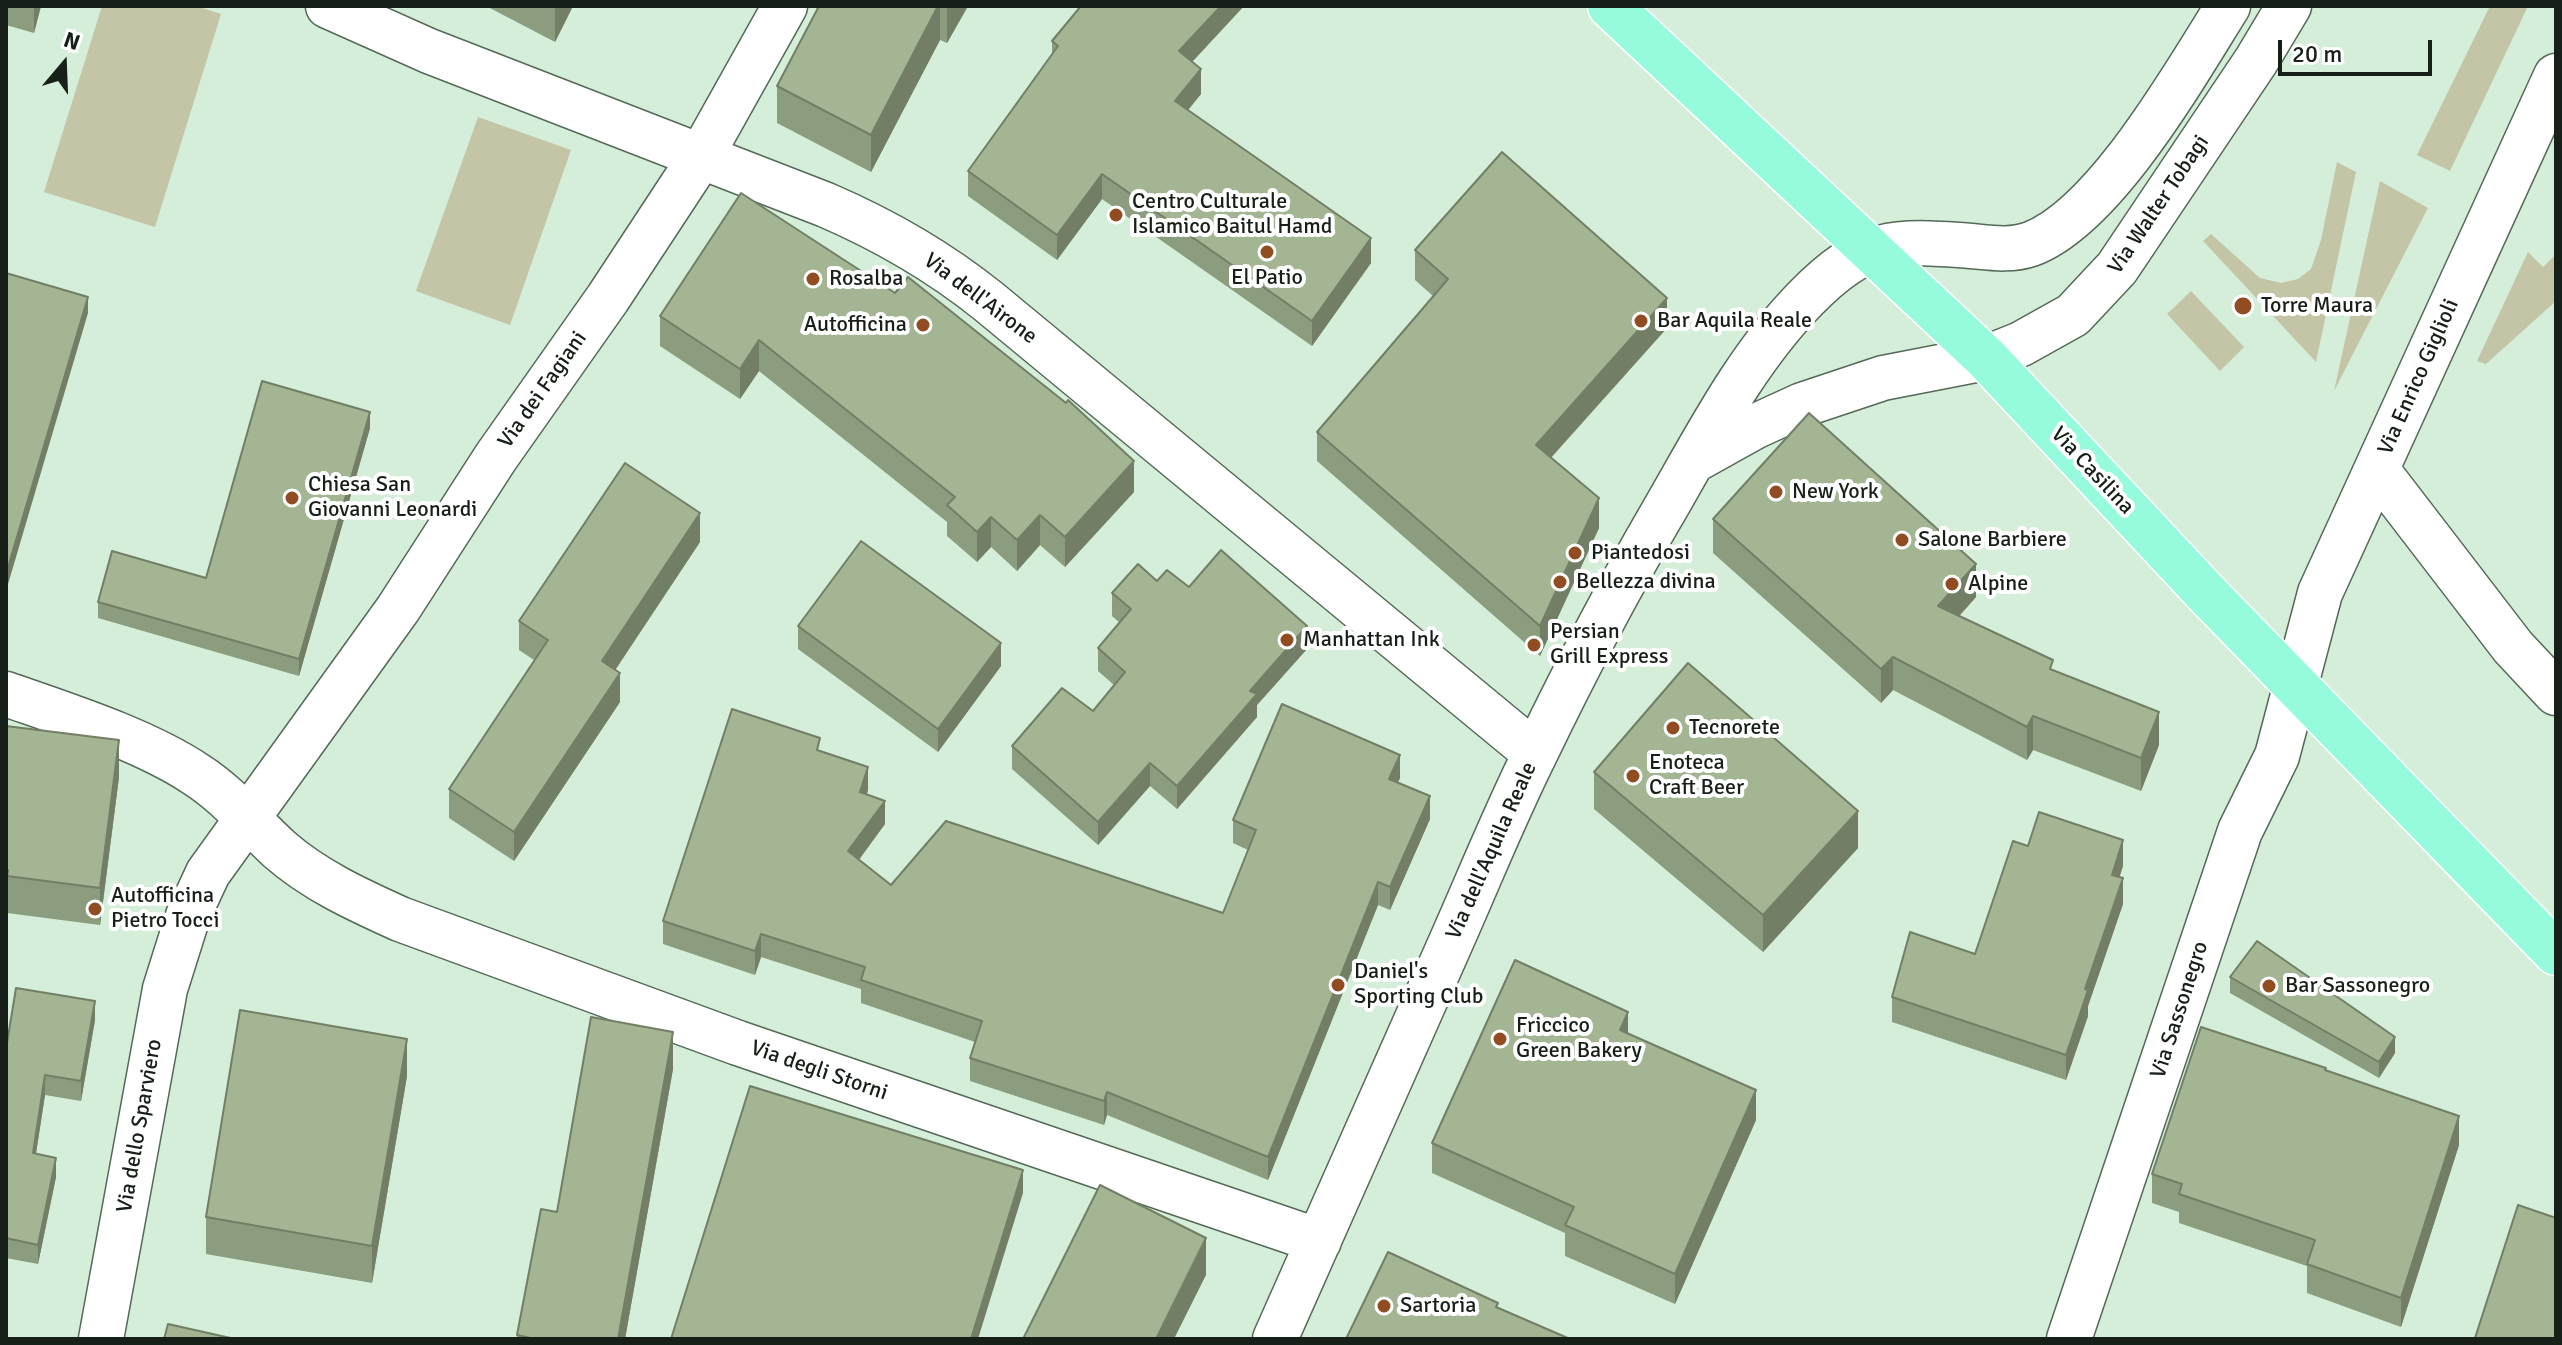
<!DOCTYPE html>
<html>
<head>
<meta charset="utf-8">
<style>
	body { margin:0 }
	#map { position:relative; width:2562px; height:1345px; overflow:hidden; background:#d5eed9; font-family:Signika,sans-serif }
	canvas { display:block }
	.frame { position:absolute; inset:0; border:8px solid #172018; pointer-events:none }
	.north { position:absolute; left:24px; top:24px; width:80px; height:80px; -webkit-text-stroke:6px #fff; paint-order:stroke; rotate:19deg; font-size:22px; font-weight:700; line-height:32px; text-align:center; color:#172018 }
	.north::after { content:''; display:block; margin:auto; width:28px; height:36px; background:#172018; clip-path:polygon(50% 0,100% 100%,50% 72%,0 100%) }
	.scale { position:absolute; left:2278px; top:40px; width:154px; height:36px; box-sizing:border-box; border:4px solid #172018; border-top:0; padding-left:10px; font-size:24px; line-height:28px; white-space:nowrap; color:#172018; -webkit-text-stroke:6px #fff; paint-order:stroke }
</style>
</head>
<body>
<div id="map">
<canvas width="2562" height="1345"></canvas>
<div class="frame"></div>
<div class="north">N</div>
<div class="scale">20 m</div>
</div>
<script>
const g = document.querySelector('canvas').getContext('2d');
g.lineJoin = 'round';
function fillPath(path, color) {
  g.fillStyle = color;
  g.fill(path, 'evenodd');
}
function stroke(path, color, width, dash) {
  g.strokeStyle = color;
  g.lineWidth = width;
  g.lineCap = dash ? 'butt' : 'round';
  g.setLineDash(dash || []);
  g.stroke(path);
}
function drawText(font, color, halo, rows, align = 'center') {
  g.font = font + ' Signika,sans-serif';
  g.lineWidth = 8;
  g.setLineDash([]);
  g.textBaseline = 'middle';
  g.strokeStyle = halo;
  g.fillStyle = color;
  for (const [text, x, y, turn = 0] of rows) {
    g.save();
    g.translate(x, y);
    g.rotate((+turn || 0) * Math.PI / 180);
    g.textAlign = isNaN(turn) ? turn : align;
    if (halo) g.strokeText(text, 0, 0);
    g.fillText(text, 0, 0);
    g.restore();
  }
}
fillPath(new Path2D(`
	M102,6H196L221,14L155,227L44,192Z
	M2490,6H2528L2450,171L2417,155Z
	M478,117L571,150L510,325L416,291Z
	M2337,162L2356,172L2316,362L2203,241L2211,234L2260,278L2281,283L2298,279L2311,269L2321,240Z
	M2380,181L2428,208L2334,391Z
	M2528,252L2543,267L2556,254V301L2486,364L2477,361Z
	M2191,291L2244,347L2220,371L2167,314Z`), '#c4c5a7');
const minor = new Path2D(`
	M328,6L429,51L826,205C884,230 938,261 988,301L1535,753
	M1693,461L1754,427L1802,405L1883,378L1986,358L2021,344L2073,315L2117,268L2256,61L2289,6
	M2377,470L2513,647L2556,693
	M6,694C66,715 145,740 197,775C228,795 252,824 279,849C314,880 358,900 400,919L738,1043L1319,1241
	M101,1339L165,989L188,916L208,873L398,609L496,457L608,298L700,158L785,6
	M1275,1339C1334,1207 1392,1074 1451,942C1479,879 1505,814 1536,752C1575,671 1617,591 1662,514C1705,440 1745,360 1806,298C1864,239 1893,240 1971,246C1992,248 2011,251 2031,244C2105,216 2186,73 2228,6
	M2069,1339L2240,831L2277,756L2320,593L2556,76`);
const major = new Path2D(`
	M1610,6L1986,358L2205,592L2556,953`);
stroke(minor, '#546957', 47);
stroke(major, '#fff', 47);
stroke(minor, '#fff', 44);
stroke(major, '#96fadd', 44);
fillPath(new Path2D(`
	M6,6H41L34,33L6,25Z
	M486,6H573L555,42Z
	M819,6H968L947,43L940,40L871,172L777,123V86Z
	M1081,6H1244L1192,62L1201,94L1188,110L1371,263L1312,346L1102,199L1057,260L968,196V171L1052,55V41Z
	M741,193L1134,492L1065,567L1040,545L1017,571L991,547L977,562L947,536V522L759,371L740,399L660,346V316Z
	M1415,250L1667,328L1551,458L1599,528L1540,656L1317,461V432L1433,296L1415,280Z
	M370,428L299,676L98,618V602L206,578Z
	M1713,519L1976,597L1959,616L2053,670L2159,745L2141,791L2033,750L2027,760L1893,690L1881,703L1713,553Z
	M700,542L615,670L620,702L514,861L449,818V789L534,660L519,650V621Z
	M1157,581L1189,587L1307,649L1257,705V717L1177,809L1150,786L1098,845L1012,769V746L1093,711L1114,685L1098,671V648L1120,623L1112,616V593Z
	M798,626L1001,666L938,752L798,649Z
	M6,726L119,777L100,925L7,913V907H6Z
	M820,751L868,790L867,794L885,824L859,860L891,885L1223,913L1248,850L1233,843V820L1400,778L1398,782L1430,819L1390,910L1378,905L1268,1180L1107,1115L1104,1125L970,1081V1058L975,1042L861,1003V989L761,957L755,975L663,944V921Z
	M1594,772L1858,848L1763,952L1594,809Z
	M2028,846L2123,866L2119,877L2123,904L2088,1006V1016L2066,1080L1892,1022V997L1975,954Z
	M2230,977L2395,1053L2379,1078L2230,993Z
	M95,1020L81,1101L45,1095L36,1153L56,1177L38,1264L6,1258V1049Z
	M1628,1033L1756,1120L1675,1304L1565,1256V1233L1432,1173V1143Z
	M673,1069L625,1339H517V1335L557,1212Z
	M2326,1070L2459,1145L2401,1327L2307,1293V1266L2179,1223V1212L2152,1203V1174Z
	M407,1076L372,1283L206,1254V1217Z`), '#8c9c7e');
fillPath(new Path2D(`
	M34,6H41L34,33Z
	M555,6H573L555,42Z
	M938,6H940V40L871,172V135Z
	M947,6H968L947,43Z
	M1221,6H1244L1179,76V51Z
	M1201,69V94L1175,126V101Z
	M1102,174V199L1057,260V235Z
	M1371,238V263L1312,346V321Z
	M88,297V313L6,591V574Z
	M1667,298V328L1536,474V445Z
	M759,340V371L740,399V369Z
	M370,412V428L299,676V659Z
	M1134,461V492L1065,567V537Z
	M1599,498V528L1540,656V626Z
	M700,513V542L602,690V661Z
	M1040,515V545L1017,571V540Z
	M991,517V547L977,562V532Z
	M1976,564V597L1938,640V606Z
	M1307,626V649L1257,705V717L1177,809V786L1250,691Z
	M1001,643V666L938,752V729Z
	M1893,657V690L1881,703V669Z
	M620,673V702L514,861V832Z
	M2159,712V745L2141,791V758Z
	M2033,716V750L2027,760V727Z
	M119,740V777L100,925V888Z
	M1400,755V778L1389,802V779Z
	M1150,763V786L1098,845V822Z
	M868,767V790L860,815V792Z
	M1430,796V819L1390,910V887Z
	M885,801V824L848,874V851Z
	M1858,811V848L1763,952V915Z
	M2123,840V866L2112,901V875Z
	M2123,878V904L2088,1006V1016L2066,1080V1055L2085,989Z
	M1378,882V905L1268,1180V1157Z
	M761,934V957L755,975V951Z
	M95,1001V1020L81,1101V1081Z
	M1628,1012V1042L1620,1030Z
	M673,1032V1069L625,1339H618Z
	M2395,1037V1053L2379,1078V1062Z
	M407,1039V1076L372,1283V1246Z
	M45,1075V1095L33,1173V1153Z
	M1756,1090V1120L1675,1304V1274Z
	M1107,1092V1115L1104,1125V1101Z
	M2459,1116V1145L2401,1327V1298Z
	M56,1158V1177L38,1264V1245Z
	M1023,1170V1193L978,1339H971Z
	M1206,1238V1275L1174,1339H1156Z`), '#727f66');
const building = new Path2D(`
	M819,6H938L871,135L777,86Z
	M1081,6H1221L1179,51L1201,69L1175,101L1371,238L1312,321L1102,174L1057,235L968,171L1058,46L1052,41Z
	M1502,152L1667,298L1536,445L1599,498L1540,626L1317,432L1448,279L1415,250Z
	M741,193L895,293L908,277L1066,403L1068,400L1134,461L1065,537L1040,515L1017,540L991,517L977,532L947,505L955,497L759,340L740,369L660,316Z
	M6,273L88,297L6,574Z
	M262,381L370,412L299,659L98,602L112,551L206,578Z
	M1809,413L1976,564L1938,606L2053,660L2050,669L2159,712L2141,758L2033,716L2027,727L1893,657L1881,669L1713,519Z
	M625,463L700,513L602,661L620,673L514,832L449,789L548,640L519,621Z
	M861,541L1001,643L938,729L798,626Z
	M1221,550L1307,626L1250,691L1257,694L1177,786L1150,763L1098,822L1012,746L1062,688L1093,711L1125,672L1098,648L1131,609L1112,593L1138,564L1157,581L1167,570L1189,587Z
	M1688,663L1858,811L1763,915L1594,772Z
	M1282,704L1400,755L1389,779L1430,796L1390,887L1378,882L1268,1157L1107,1092L1104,1101L970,1058L982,1021L861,980L865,967L761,934L755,951L663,921L732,709L820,738L817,750L868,767L860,792L885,801L848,851L891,885L946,821L1223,913L1256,830L1233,820Z
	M6,726L119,740L100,888L7,876L8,870H6Z
	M2039,812L2123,840L2112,875L2123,878L2085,989L2088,990L2066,1055L1892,997L1910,932L1975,954L2013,841L2028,846Z
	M2257,941L2395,1037L2379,1062L2230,977Z
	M1515,960L1628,1012L1620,1030L1756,1090L1675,1274L1565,1225L1574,1207L1432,1143Z
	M16,988L95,1001L81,1081L45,1075L33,1153L56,1158L38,1245L6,1238V1049Z
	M240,1010L407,1039L372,1246L206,1217Z
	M591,1017L673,1032L618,1339H535L517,1335L541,1209L557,1212Z
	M2201,1027L2326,1068L2325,1070L2459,1116L2401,1298L2307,1264L2315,1240L2179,1194L2182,1184L2152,1174Z
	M750,1086L1023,1170L971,1339H671Z
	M1100,1185L1206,1238L1156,1339H1023Z
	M2518,1205L2556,1218V1339H2479L2475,1338Z
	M1388,1252L1498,1303L1496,1307L1570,1339H1346Z
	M168,1324L235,1339H164Z`);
fillPath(building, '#a3b592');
stroke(building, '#727f66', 2);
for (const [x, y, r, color] of [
	[1116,215,8,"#914c22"],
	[1267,252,8,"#914c22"],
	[813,279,8,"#914c22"],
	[2243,306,10,"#914c22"],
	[1641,321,8,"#914c22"],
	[923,325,8,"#914c22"],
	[1776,492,8,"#914c22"],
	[292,498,8,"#914c22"],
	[1902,540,8,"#914c22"],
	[1575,553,8,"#914c22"],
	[1560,582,8,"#914c22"],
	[1952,584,8,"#914c22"],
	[1287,640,8,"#914c22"],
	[1534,645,8,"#914c22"],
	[1673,728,8,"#914c22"],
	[1633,776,8,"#914c22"],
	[95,909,8,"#914c22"],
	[1338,985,8,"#914c22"],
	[2269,986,8,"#914c22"],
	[1500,1039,8,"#914c22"],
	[1384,1306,8,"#914c22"]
]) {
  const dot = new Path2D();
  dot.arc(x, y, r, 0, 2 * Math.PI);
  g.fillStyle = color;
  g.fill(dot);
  stroke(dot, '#fff', 3);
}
drawText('22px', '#172018', '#fff', [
	["Centro Culturale",1132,202],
	["Islamico Baitul Hamd",1132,227],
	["El Patio",1267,278,"center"],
	["Rosalba",829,279],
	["Torre Maura",2261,306],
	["Bar Aquila Reale",1657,321],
	["Autofficina",907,325,"right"],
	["Chiesa San",308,485],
	["Giovanni Leonardi",308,510],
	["New York",1792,492],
	["Salone Barbiere",1918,540],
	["Piantedosi",1591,553],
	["Bellezza divina",1576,582],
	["Alpine",1968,584],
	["Persian",1550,632],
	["Grill Express",1550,657],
	["Manhattan Ink",1303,640],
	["Tecnorete",1689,728],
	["Enoteca",1649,763],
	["Craft Beer",1649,788],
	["Autofficina",111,896],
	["Pietro Tocci",111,921],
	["Daniel's",1354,972],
	["Sporting Club",1354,997],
	["Bar Sassonegro",2285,986],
	["Friccico",1516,1026],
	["Green Bakery",1516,1051],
	["Sartoria",1400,1306]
], 'left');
drawText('22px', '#172018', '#fff', [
	["Via Walter Tobagi",2159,205,-56],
	["Via dell'Airone",980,299,37],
	["Via Enrico Giglioli",2419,377,-66],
	["Via dei Fagiani",543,390,-55],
	["Via Casilina",2092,471,47],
	["Via dell'Aquila Reale",1492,851,-66],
	["Via Sassonegro",2180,1010,-72],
	["Via degli Storni",819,1071,19],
	["Via dello Sparviero",140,1126,-80]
]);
</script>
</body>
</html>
